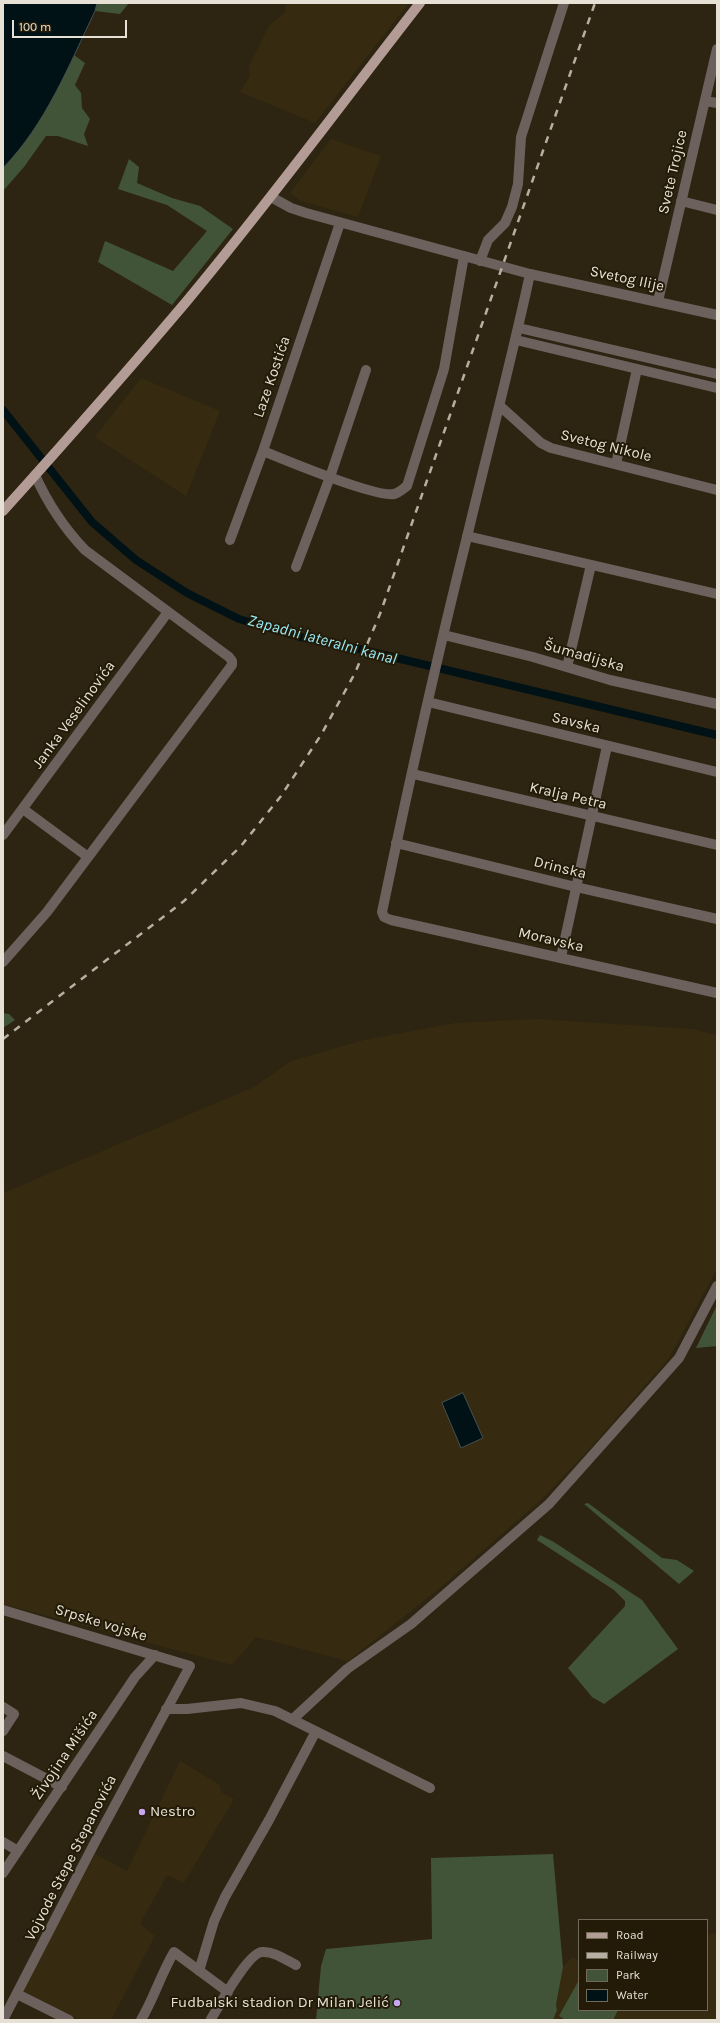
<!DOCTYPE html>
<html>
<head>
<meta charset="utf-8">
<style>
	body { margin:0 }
	#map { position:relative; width:720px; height:2023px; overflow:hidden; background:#2d2511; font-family:Karla,sans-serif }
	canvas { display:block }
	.frame { position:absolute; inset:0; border:4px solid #e7e1d5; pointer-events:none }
	.legend { position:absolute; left:578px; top:1919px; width:130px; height:92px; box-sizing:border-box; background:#231b08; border:1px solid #716a5a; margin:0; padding:5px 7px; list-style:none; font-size:12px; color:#e7e1d5 }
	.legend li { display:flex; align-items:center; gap:8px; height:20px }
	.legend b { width:20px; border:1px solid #716a5a }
	.scale { position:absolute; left:12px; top:20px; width:115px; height:18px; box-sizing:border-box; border:2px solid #e7e1d5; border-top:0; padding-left:5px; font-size:12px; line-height:14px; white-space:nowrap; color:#e7e1d5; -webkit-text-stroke:3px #231b08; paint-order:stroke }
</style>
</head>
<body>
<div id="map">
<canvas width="720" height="2023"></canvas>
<div class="frame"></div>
<ul class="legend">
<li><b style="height:5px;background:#b49c96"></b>Road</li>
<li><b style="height:5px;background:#b7b0a2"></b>Railway</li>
<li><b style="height:11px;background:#425438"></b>Park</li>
<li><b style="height:11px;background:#001216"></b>Water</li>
</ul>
<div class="scale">100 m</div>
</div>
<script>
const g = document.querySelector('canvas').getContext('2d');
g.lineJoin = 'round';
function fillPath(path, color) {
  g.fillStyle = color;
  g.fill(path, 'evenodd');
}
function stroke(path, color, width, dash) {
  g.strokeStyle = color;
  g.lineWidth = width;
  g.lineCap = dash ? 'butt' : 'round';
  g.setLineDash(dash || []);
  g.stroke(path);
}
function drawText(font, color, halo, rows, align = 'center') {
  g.font = font + ' Karla,sans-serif';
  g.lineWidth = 4;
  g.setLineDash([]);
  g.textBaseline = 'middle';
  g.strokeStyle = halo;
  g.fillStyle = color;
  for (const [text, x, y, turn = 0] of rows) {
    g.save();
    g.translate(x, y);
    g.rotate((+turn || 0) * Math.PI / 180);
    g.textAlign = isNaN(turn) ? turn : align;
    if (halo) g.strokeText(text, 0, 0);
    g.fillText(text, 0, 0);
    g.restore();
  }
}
fillPath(new Path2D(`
	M286,3H409L315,123L240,92L250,76L249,66L269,26L285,12Z
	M331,139L381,156L358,217L301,201L290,193Z
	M141,378L220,411L186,496L95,437Z
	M537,1019L692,1029L717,1035V1269L669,1358L593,1445L542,1499L440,1588L348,1661L256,1637L232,1665L3,1604V1193L254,1087L291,1061L364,1040L455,1023Z
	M180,1761L220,1785L221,1792L234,1799L184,1883L167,1875L140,1924L155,1936L111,2020H81L22,1991L95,1854L127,1871Z
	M714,1933L717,1934V2020H553L557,2010L556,2005L563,1967L572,1957L579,1961V2010H707V1936Z`), '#362b10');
fillPath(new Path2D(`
	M97,3H129L120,14L95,11Z
	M74,55L85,63L75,85L81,93L82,108L90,119L84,134L88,146L58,136H46L24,167L3,191V168C33,135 55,95 74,55Z
	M129,159L139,167L137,183L172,198L200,206L233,229L172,305L98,262L105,241L173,271L207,231L167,205L118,189Z
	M3,1013L9,1014L15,1020L3,1028Z
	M717,1305V1346L696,1348Z
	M588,1503L662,1558L677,1560L694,1571L679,1584L584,1504Z
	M540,1535L554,1542L642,1600L678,1649L604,1704L592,1697L568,1668L625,1606V1601L614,1590L537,1540Z
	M553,1854L563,1967L556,2005L557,2010L553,2020H316L321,1966L326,1949L432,1939L431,1858Z
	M579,1980V2010H618L613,2020H566L559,2016Z`), '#425438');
const water = new Path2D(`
	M3,3H97L95,11C69,65 46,124 3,168Z
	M463,1393L483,1438L461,1448L442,1403Z`);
fillPath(water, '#001216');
stroke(water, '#45504f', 1);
stroke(new Path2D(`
	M3,410L92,522L136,560L187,593L239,619L300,637L355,648L717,735`), '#001216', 8);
stroke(new Path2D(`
	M705,101L717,103
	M271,197L291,208L306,213L530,274L717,315
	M681,201L717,210
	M480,261L488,240L505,223L512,207L518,184L521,137L564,3
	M530,274C511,362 488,449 467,537C436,661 408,787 382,912L384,917L391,920L717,993
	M658,301L717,49
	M519,328L717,374
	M516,340L717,388
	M501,407L541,443L551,448L717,490
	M263,451C285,460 376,498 394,494C399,493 403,489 407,486L444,369L464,256
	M616,464L637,369
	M467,536L717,594
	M230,540L263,451L340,223
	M296,567L330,477L366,370
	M444,635L533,657L610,680L717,704
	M567,667L591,565
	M428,702L717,772
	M413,774L717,845
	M23,809L88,857
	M3,835L168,612
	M396,843L576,887L717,919
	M561,957L607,746
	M3,962L47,912L232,665V661L229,657L85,550C63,527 48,504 35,475
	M3,1610L190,1666L94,1844L3,2020
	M3,1707L14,1714L3,1731
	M166,1709H187L241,1703L275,1711L430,1788
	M293,1719L347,1669L411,1624L549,1504L679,1358L717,1286
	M3,1756L62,1787
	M3,1842L18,1851
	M3,1873L135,1677L155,1655
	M199,1971L214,1921L225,1897L269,1820L315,1733
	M17,1994L69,2020
	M211,2019C219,2006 248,1953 262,1952C274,1951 286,1960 296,1965
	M141,2020C154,1998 161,1974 174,1952L228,1992`), '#6d615e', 10);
stroke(new Path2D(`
	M3,511C65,442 126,373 186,302C267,205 342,103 420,3`), '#b49c96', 10);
stroke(new Path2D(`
	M3,1039L184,901L241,846L281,796L321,735L355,673L380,614L595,3`), '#b7b0a2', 2.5, [7, 7]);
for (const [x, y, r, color] of [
	[142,1812,4,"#c7a6ef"],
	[397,2003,4,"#c7a6ef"]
]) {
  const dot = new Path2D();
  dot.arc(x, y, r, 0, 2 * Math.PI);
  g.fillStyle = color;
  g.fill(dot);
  stroke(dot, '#231b08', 1.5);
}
drawText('15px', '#e7e1d5', '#231b08', [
	["Svete Trojice",673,172,-77],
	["Svetog Ilije",627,279,12],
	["Laze Kostića",272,377,-71],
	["Svetog Nikole",606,446,14],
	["Šumadijska",584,656,16],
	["Janka Veselinovića",74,715,-54],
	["Savska",576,723,14],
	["Kralja Petra",568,796,13],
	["Drinska",560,868,14],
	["Moravska",551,940,13],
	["Srpske vojske",101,1623,17],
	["Živojina Mišića",65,1755,-56],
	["Vojvode Stepe Stepanovića",71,1858,-63]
]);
drawText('15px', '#e7e1d5', '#231b08', [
	["Nestro",150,1812],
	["Fudbalski stadion Dr Milan Jelić",389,2003,"right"]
], 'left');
drawText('italic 16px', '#99ecf9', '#231b08', [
	["Zapadni lateralni kanal",322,640,15]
]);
</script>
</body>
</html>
